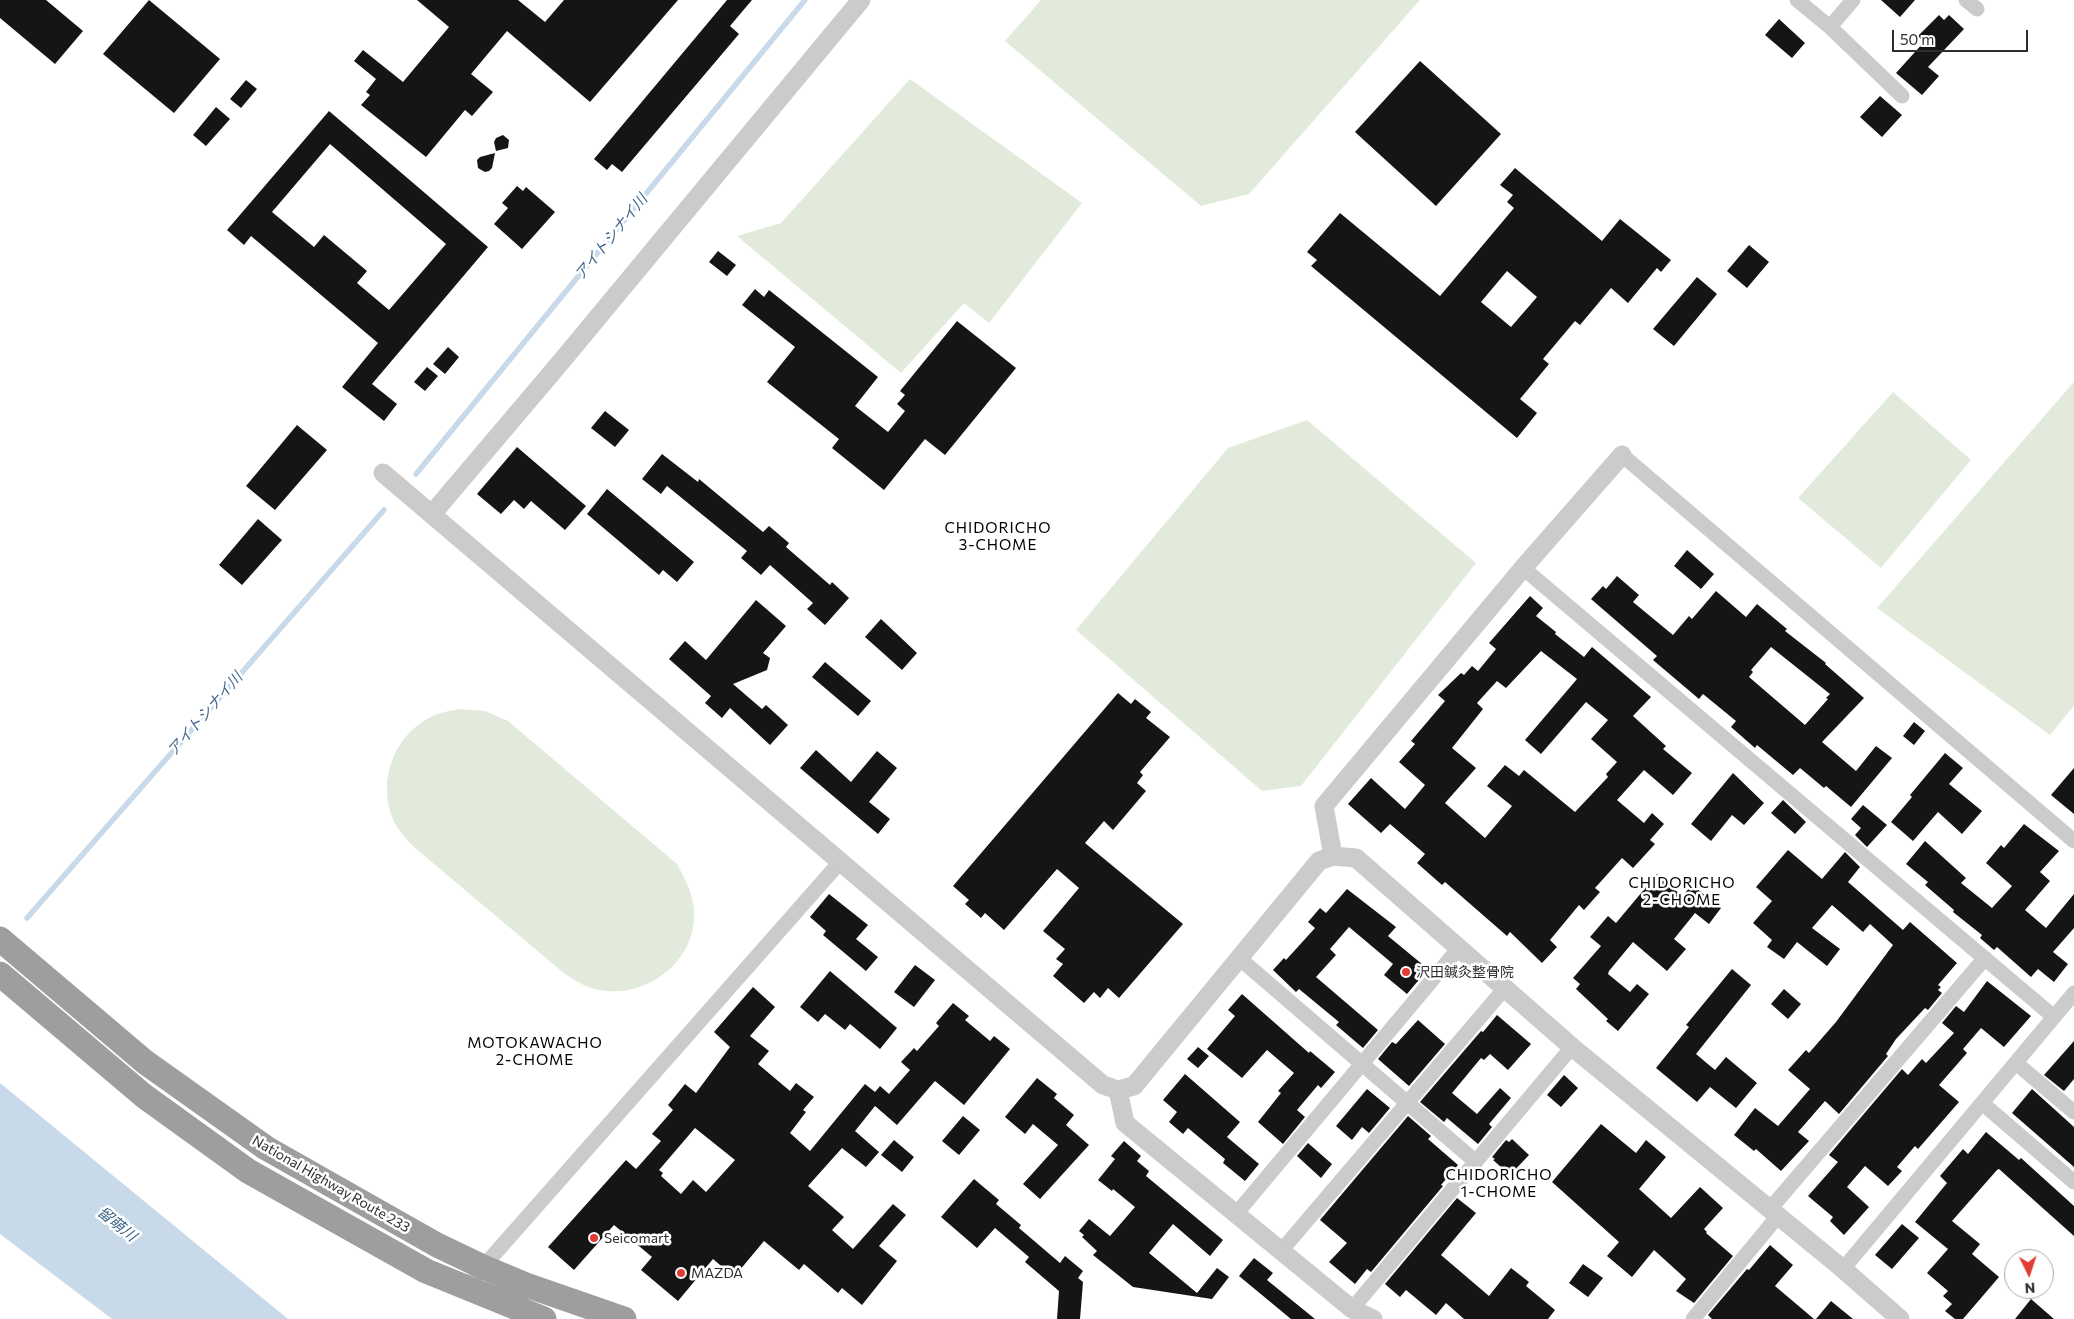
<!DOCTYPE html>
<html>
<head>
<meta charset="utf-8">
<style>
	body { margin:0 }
	#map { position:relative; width:2074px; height:1319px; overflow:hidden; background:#fff; font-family:Commissioner,sans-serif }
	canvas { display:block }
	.north { position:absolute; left:2004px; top:1249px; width:50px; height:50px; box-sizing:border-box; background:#fff; border:1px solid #ababab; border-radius:50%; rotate:176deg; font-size:14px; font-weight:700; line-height:20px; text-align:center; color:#2e2e2e }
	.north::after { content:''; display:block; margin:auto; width:18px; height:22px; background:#e03d34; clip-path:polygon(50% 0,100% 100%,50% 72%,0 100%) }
	.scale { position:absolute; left:1892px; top:30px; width:136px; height:22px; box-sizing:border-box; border:2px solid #2e2e2e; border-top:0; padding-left:6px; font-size:15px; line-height:18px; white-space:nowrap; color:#2e2e2e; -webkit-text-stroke:4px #fff; paint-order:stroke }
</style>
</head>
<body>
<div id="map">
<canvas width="2074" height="1319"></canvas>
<div class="north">N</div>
<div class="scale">50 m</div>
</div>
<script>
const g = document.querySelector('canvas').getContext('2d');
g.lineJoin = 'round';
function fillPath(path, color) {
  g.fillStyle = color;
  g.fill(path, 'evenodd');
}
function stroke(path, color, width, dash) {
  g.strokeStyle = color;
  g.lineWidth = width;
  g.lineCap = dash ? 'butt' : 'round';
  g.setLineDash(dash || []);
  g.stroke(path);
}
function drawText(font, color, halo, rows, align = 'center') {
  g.font = font + ' Commissioner,"Noto Sans JP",sans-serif';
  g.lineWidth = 5;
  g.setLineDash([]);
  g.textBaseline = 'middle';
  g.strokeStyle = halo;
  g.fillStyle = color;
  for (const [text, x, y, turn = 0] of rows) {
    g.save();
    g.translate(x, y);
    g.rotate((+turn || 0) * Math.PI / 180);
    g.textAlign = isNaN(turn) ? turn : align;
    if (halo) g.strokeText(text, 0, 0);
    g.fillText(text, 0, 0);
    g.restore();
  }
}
fillPath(new Path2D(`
	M1041,0H1420L1249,194L1201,206L1005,41Z
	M910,79L1082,203L989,323L964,303L901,373L737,236L781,223Z
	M2074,382V706L2050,735L1877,608Z
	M1893,392L1971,460L1881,568L1798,498Z
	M1307,420L1476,563L1301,786L1262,791L1076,630L1228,448Z
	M459,709L485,711L508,721L677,864C685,879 693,893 694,910C698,965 638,1005 588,987C580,984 572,978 565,974L415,848C409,842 402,835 397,827C375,788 391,735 433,716C441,712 451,711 459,709Z`), '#e2ebdb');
fillPath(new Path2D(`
	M0,1083L288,1319H112L0,1234Z`), '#c8d9ea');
stroke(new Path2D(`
	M416,474L805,0
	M27,918L384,510`), '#c8d9ea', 5.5);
fillPath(new Path2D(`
	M0,0H46L83,31L55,64L0,18Z
	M149,0L220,59L174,113L103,54Z
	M417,0H518L545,22L564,0H678L590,102L507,31L471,74L493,92L472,116L465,110L426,157L361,105L370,95L366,92L376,79L354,61L363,50L403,82L449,27Z
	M727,0H752L730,26L739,34L622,172L612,164L607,170L594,159Z
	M1881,0H1915L1900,17Z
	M1939,15L1944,20L1949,15L1964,29L1928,67L1939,76L1922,95L1896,73L1924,42L1918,36Z
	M1779,19L1805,43L1792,58L1765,35Z
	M1420,61L1501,134L1436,206L1355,132Z
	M246,80L257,89L241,108L230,99Z
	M1880,96L1902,115L1882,137L1860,117Z
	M216,107L230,119L206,146L193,135Z
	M329,111L488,247L372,384L397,404L384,421L342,387L378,343L251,236L244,245L227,230ZM330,144L446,244L389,310L357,283L367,271L324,235L314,247L272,212Z
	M503,135L509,140L508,148L496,151L494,142L496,138Z
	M495,153L492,168L489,171L485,172L478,168L477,160L480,157Z
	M1515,168L1602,241L1620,219L1671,260L1661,272L1657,268L1628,303L1611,288L1580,325L1575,321L1543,359L1549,364L1520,399L1537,413L1517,438L1311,266L1317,260L1307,252L1340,213L1440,296L1514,208L1507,202L1513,195L1500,185ZM1507,271L1537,297L1511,327L1481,302Z
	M517,186L523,191L526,187L555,212L522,249L494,224L508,208L502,203Z
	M1749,245L1769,262L1747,288L1727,271Z
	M718,251L736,265L727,276L709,262Z
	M1697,277L1717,294L1674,346L1653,329Z
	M755,289L764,297L769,290L878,377L855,406L888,432L905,411L897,404L905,395L900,391L957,321L1016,368L945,455L925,439L884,490L832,448L839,439L767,382L795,347L742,305Z
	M448,347L459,357L445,374L433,364Z
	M427,367L438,376L425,391L414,382Z
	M605,411L629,430L615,447L591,428Z
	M297,425L327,450L275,510L246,486Z
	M517,447L586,506L565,530L531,501L524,509L514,500L501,514L477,494Z
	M662,454L698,482L699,479L763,532L769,526L789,543L786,547L830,585L832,582L849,598L825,625L807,609L813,603L770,565L761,575L741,558L747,551L667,486L661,494L642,479Z
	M607,489L694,562L677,582L663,570L659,575L587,514Z
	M258,519L282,540L242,585L219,565Z
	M1687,550L1714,574L1701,589L1674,566Z
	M1617,576L1639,595L1633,602L1673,635L1689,616L1692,619L1716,591L1746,617L1757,604L1787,629L1785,631L1826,663L1825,664L1864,698L1822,742L1856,771L1876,746L1892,758L1851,807L1826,786L1824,788L1800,768L1793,775L1757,745L1755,748L1731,727L1736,721L1703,694L1699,699L1653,660L1657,656L1591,599L1603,586L1606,589ZM1771,647L1830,694L1826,698L1828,699L1805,725L1749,677L1753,672L1751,670Z
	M1530,596L1543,608L1536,616L1556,632L1555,634L1584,657L1592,647L1651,697L1633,716L1666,746L1663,749L1692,773L1673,795L1644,770L1617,800L1644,823L1652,813L1664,824L1650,840L1655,844L1633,868L1622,858L1595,888L1600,892L1584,910L1579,905L1550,940L1557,947L1542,963L1510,932L1507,936L1445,882L1442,885L1417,863L1425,854L1390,824L1381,833L1348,804L1371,778L1405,809L1425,785L1399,762L1415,744L1411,741L1445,701L1438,695L1461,673L1464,675L1472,666L1478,671L1496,649L1489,643ZM1541,651L1577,679L1525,740L1541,754L1586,702L1608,720L1591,739L1617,762L1606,774L1608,777L1575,812L1524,770L1519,776L1505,765L1487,786L1512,806L1485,838L1445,803L1476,768L1452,748L1483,709L1477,703L1497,681L1506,688Z
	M756,600L786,626L763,653L770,658L767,670L733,684L762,709L766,705L788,725L770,745L730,708L722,718L705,703L711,696L669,659L685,641L706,660Z
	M881,619L917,653L902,670L865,637Z
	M825,662L871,701L858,716L812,677Z
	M1118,693L1131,704L1135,699L1151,712L1146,718L1170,737L1140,772L1143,775L1137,783L1146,791L1113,830L1104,821L1085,843L1183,924L1119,998L1108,988L1100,998L1094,992L1084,1003L1053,976L1063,964L1056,959L1065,949L1043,931L1079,888L1057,869L1004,930L985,913L981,918L965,904L969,900L953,886Z
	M1914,722L1925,731L1914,745L1903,736Z
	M816,750L851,782L877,751L897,768L869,802L890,819L878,834L800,768Z
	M1945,753L1963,768L1949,784L1982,811L1962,834L1938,812L1913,841L1891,822L1912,797L1910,795Z
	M2074,768V814L2051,795Z
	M1733,773L1764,803L1744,825L1732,815L1711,841L1691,824Z
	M1783,800L1806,822L1795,834L1771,813Z
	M1863,805L1887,825L1867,847L1855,835L1861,828L1851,819Z
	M2024,824L2059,851L2040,872L2050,881L2025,910L2046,928L2074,894V928L2053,952L2068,964L2054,982L2038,969L2031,977L1997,947L1994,950L1980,938L1982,935L1953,912L1954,910L1925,885L1928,882L1906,864L1925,841L1966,878L1961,883L1992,908L2012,886L1986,863L2001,845L2004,848Z
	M1788,850L1822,879L1845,852L1860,867L1848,882L1903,930L1910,922L1957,963L1938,985L1941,987L1938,990L1942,993L1928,1010L1925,1008L1896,1039L1886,1054L1888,1056L1839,1114L1825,1101L1798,1132L1809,1141L1781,1171L1756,1149L1754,1151L1734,1135L1755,1108L1778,1126L1810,1089L1788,1070L1806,1050L1809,1053L1836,1022L1893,945L1870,924L1863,932L1832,905L1812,928L1840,949L1827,966L1797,942L1784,959L1767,947L1772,940L1753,923L1772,901L1756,887Z
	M1657,874L1682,896L1692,885L1721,908L1709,924L1695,913L1674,939L1686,949L1667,971L1633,942L1609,971L1608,974L1630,992L1637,984L1649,994L1618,1031L1606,1021L1608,1019L1576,989L1580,984L1573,978L1601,946L1590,937L1608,916L1616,923Z
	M1347,889L1396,927L1388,936L1428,969L1407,994L1384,975L1393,964L1349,927L1330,949L1336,955L1316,977L1378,1030L1363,1048L1336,1025L1339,1022L1299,989L1296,992L1273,970L1284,958L1286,960L1315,928L1308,922L1320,908L1326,913Z
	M829,894L868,925L856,939L878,957L866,971L823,935L826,931L810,917Z
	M915,965L935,980L914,1007L894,992Z
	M1732,969L1751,985L1696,1054L1715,1070L1726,1057L1757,1083L1736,1108L1710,1087L1697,1102L1656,1068L1689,1027L1686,1025Z
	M830,971L897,1028L880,1049L850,1024L845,1030L825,1014L818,1022L800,1007Z
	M1987,981L2031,1016L2004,1047L1981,1028L1963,1049L1967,1053L1939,1085L1959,1102L1918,1149L1915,1146L1897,1167L1902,1171L1888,1186L1865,1166L1847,1187L1869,1207L1844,1235L1830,1221L1833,1217L1808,1196L1838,1162L1829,1155L1902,1069L1908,1075L1922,1059L1926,1063L1954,1033L1942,1023L1956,1006L1964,1012Z
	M753,987L775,1007L750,1036L769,1051L758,1064L790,1091L796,1083L814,1097L803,1110L806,1112L790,1133L810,1151L865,1084L875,1092L880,1086L889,1094L910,1070L901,1062L914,1048L917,1051L939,1026L936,1023L953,1003L969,1016L965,1020L990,1041L994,1036L1010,1049L964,1105L935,1081L897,1125L875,1106L855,1131L879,1152L866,1167L842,1148L808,1186L844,1217L832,1230L853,1249L893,1204L906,1215L879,1246L897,1261L862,1305L842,1288L838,1293L804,1264L799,1270L764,1241L734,1277L713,1259L678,1301L641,1270L652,1257L614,1225L574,1270L548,1247L626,1160L636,1169L661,1141L652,1134L673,1110L668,1105L685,1084L696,1093L730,1047L714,1032ZM695,1128L735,1160L706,1192L693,1180L681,1194L661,1176L663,1173L659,1170Z
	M1784,989L1801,1004L1788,1019L1771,1004Z
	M1242,994L1309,1053L1310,1051L1335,1072L1321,1088L1318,1085L1297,1110L1305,1117L1283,1144L1258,1122L1281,1093L1278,1091L1294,1073L1267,1050L1242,1078L1207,1049L1235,1016L1228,1010Z
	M1497,1015L1531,1044L1508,1070L1490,1054L1484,1060L1481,1058L1452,1093L1477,1114L1500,1088L1511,1098L1489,1124L1492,1127L1478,1144L1447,1118L1444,1122L1420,1102L1481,1031L1483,1032Z
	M1418,1020L1445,1044L1409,1086L1378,1059L1392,1042L1396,1044Z
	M2074,1041V1079L2064,1091L2044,1075Z
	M1198,1047L1209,1056L1198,1068L1187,1059Z
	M1185,1074L1240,1122L1227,1137L1259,1164L1245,1181L1223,1163L1225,1159L1188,1128L1183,1134L1169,1122L1177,1112L1163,1100Z
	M1564,1075L1578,1088L1561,1107L1547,1095Z
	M1037,1078L1057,1094L1054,1098L1074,1115L1066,1125L1089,1145L1040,1199L1023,1184L1058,1145L1033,1124L1025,1134L1005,1117Z
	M1367,1089L1390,1108L1369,1133L1362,1127L1352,1140L1336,1126Z
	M2032,1089L2074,1127V1167L2012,1113Z
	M963,1116L980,1130L959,1155L942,1141Z
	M1408,1116L1431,1136L1428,1139L1458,1165L1441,1185L1443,1186L1371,1272L1367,1269L1355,1284L1329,1262L1347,1243L1320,1220Z
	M1601,1124L1636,1153L1646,1140L1666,1157L1639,1189L1671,1218L1700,1187L1723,1208L1704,1229L1707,1232L1706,1233L1733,1256L1694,1303L1676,1291L1686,1279L1654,1250L1632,1277L1607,1256L1619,1242L1552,1182Z
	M1986,1132L2019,1160L2021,1158L2074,1206V1236L1999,1169L1997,1170L1952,1221L1980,1244L1972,1254L1999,1277L1963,1319H1955L1945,1311L1952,1304L1943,1296L1948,1291L1927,1273L1948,1249L1915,1222L1947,1183L1940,1176L1963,1149L1968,1154Z
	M1512,1139L1529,1155L1510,1175L1493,1160L1495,1159L1492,1157L1506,1140L1509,1142Z
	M894,1140L914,1157L902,1172L881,1155Z
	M1124,1141L1141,1156L1137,1161L1149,1171L1146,1176L1223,1240L1210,1256L1173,1224L1149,1253L1197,1293L1217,1268L1229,1277L1212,1299L1133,1287L1093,1255L1097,1251L1082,1237L1084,1235L1079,1231L1089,1219L1110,1236L1135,1207L1113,1189L1112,1191L1098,1180L1115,1159L1111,1156Z
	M1308,1143L1332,1164L1321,1178L1297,1156Z
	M974,1179L999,1200L996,1204L1021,1225L1019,1228L1060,1263L1065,1256L1083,1271L1078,1278L1083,1282L1080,1319H1057L1059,1291L1025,1262L1029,1257L995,1228L977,1248L941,1217Z
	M1457,1198L1476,1213L1441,1255L1489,1296L1511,1268L1529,1282L1526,1286L1555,1310L1548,1319H1464L1446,1303L1436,1315L1406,1290L1400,1297L1385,1284Z
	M1902,1224L1919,1238L1892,1269L1875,1255Z
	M1770,1245L1793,1265L1775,1286L1814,1319H1712L1708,1315L1747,1269L1749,1270Z
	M1254,1258L1273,1273L1267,1280L1315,1319H1291L1239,1276Z
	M1583,1264L1603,1278L1588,1297L1569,1283Z
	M2031,1299L2054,1319H2015Z
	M1831,1301L1853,1319H1816Z`), '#151515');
stroke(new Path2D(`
	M1797,0L1830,27L1902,96
	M1966,0L1977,9
	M1830,27L1853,0
	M1622,455L2074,841
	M1523,568L2054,1017
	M1239,958L1476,1162
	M2016,1063L2074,1112
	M1982,1103L2074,1182
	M1770,1209L1985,958
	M1236,1214L1459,948
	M1281,1251L1505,988
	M1843,1269L2074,993
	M468,1287L483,1267L841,861
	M1352,1309L1572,1047
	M1693,1319L1778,1216`), '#cbcbcb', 15);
stroke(new Path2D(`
	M383,473L1103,1085L1118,1090L1134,1086L1319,861L1333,856L1356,858L1572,1047L1843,1269L1900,1319
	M432,514L560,363L861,0
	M1333,856L1324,806L1523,568L1622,455
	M1118,1090L1125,1123L1352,1309L1373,1319`), '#cbcbcb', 19);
stroke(new Path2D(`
	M0,939L145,1062L266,1148L437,1245L483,1267L526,1285L624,1319
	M0,974L144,1096L248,1171L426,1271L544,1319`), '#9e9e9e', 25);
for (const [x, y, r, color] of [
	[1406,972,5,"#e03d34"],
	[594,1238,5,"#e03d34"],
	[681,1273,5,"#e03d34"]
]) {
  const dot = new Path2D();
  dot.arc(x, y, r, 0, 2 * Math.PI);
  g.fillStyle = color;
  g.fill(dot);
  stroke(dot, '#fff', 2);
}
drawText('14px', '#2e2e2e', '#fff', [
	["沢田鍼灸整骨院",1416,972],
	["Seicomart",604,1238],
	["MAZDA",691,1273]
], 'left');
drawText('14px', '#2e2e2e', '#fff', [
	["National Highway Route 233",331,1184,30]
]);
drawText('italic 15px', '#3e648d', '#fff', [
	["アイトシナイ川",611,237,-51],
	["アイトシナイ川",205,714,-49],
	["留萌川",117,1224,39]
]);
g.letterSpacing = '1px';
drawText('15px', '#000', '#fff', [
	["CHIDORICHO",998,528],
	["3-CHOME",998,545],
	["CHIDORICHO",1682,883],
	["2-CHOME",1682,900],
	["MOTOKAWACHO",535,1043],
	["2-CHOME",535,1060],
	["CHIDORICHO",1499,1175],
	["1-CHOME",1499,1192]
]);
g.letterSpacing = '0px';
</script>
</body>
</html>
